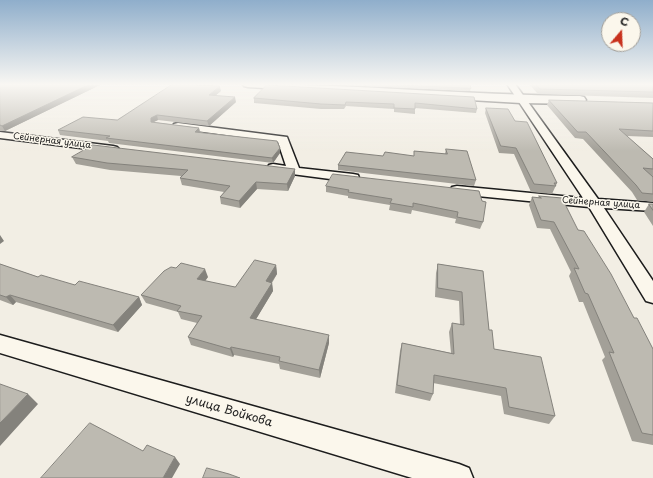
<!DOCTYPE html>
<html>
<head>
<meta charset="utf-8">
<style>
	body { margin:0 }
	#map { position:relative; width:653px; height:478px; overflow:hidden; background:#f2eee4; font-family:"Playpen Sans",sans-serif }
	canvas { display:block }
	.north { position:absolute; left:601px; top:12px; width:40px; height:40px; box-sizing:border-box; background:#fbf7ec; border:1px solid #a29f99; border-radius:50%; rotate:19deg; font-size:11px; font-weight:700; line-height:16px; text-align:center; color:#1c1c1c }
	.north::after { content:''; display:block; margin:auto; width:14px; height:18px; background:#c8321e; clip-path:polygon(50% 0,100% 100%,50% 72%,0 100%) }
</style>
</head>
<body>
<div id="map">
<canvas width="653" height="478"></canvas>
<div class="north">С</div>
</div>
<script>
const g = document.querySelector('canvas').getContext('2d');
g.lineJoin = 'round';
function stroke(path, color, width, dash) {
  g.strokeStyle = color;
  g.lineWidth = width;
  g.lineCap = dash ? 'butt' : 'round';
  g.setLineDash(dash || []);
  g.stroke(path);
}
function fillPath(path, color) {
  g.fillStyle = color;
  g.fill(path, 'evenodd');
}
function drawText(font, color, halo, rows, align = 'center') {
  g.font = font + ' "Playpen Sans",sans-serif';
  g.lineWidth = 3;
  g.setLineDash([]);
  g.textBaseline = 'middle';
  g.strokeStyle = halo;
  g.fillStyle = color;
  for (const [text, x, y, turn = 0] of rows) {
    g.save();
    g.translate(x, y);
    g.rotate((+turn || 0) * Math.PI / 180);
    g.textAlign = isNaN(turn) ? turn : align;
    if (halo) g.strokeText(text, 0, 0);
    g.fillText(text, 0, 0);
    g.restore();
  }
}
const minor = new Path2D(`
	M507,84H515L598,199L653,203V211L604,208L653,281V303L646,301L589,207L457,194L452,193L450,190L452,187L457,186L583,198Z
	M178,123L287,137L299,168L353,174L358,175L359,178L358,181L353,182L269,171L267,168L269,165L273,164L286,166L278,142L174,128L173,126L174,124Z
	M0,132L113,146L117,147L119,149L117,151L113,152L0,138Z
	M0,335L459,464L469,468L473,478H412L0,353Z`);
const primary = new Path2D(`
	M243,84C355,84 467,95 580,96L584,97L586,100L584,103L580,104L521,103L248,87L244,86Z`);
stroke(minor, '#1c1c1c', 3);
stroke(primary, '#1c1c1c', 3);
fillPath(minor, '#fbf7ec');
fillPath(primary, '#fbf7ec');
fillPath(new Path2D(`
	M0,84L100,85L5,131H0Z
	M325,84H470L471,88L470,91Z
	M529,84H653V98L538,94Z
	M267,85L477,109L476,113L415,108V114L394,112V109L346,106L344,109H321L254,103V98Z
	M221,91L215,96L236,102L209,126L158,120L153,122L199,128L200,132L280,153L273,163L109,143L108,141L60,135L58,130L117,120Z
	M549,100L653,103V137L627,136L653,159V176H652L653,177V202L637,200L632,192L583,139L575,138L547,105Z
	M486,108L557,183L552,194L531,192L514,154L499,153L485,113Z
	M446,149L476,180L474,186L338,170V165L383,156H414V151L445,154Z
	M72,157L295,176L288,191L257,189L240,208L221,204L220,197L224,192L182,185L180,178L181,176L110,170L76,164Z
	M326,186L479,191L483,222L480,229L455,223L456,219L412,210L411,214L389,210L390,205L348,198V196L326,192Z
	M539,196L578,230L634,318L653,349V445L632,441L602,360L605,357L583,302H579L569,276L571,272L550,229L537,228L529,205L532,197L538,198Z
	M649,204H653V226L644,212Z
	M0,264L38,277L75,285L139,297L142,305L118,332L16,302L13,305L0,300Z
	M438,264L483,271L489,330L494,349L555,416L549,424L504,414L501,396L433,383V394L430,401L395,393L400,351L402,343L451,353L449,332L452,323L460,325L459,301L435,297L436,273Z
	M276,265L277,274L272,283L273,291L256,319L329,343L320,378L280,369L279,364L234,355L233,357L191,345L188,337L197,323L181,319L178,312L146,303L141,295L208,277L205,281L235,287Z`), '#a3a098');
fillPath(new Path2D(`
	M90,84H99L100,85L5,131L2,126Z
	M220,86L221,91L210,100L209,95Z
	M235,97L236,102L209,126L207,121Z
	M157,115L158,120L152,123L151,122V118Z
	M199,128L200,133L195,132Z
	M280,148V153L273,163L272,158Z
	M295,169V176L288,191L287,184Z
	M256,182L257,189L240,208L239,201Z
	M0,235L4,241L0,244Z
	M276,265L277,274L267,289L266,281Z
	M205,269L208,277L200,288L197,279Z
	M272,283L273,291L252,326L250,318Z
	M10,295L16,302L13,305L6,297Z
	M139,297L142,305L118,332L113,325Z
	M329,335V343L320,378L319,370Z
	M231,347L234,355L233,357L230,349Z
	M28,394L38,404L0,446V423Z
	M175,457L180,464L172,478H163Z`), '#84827c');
const building = new Path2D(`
	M0,84H90L2,126L0,125Z
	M173,84L220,86L209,95L235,97L207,121L157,115L151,118V122L199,128L195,132L277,141L280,148L272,158L106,138L110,136L58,130L83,117L117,120Z
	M381,84H470L471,88Z
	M536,84H653V92L540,89Z
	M267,85L474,97L477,109L415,103V109L394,108V104L346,102L345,105L321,104L254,98Z
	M549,100L653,103V131L619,129L653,159V169L643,168L653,177V194L642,193L636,185L586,132H578Z
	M486,108L508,109L515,121L527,122L557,183H554L556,186L534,184L516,148L501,146Z
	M93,145L295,169L287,184L256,182L239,201L220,197L230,186L180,178L188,170L107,163L72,157Z
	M446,149L467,151L476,180L338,165L346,152L383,156L385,152L414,156V151L447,154Z
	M333,174L479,191L482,201L486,202L483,222L457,217L458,212L413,203V207L390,203L392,199L348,192L349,190L326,186Z
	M539,196L562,198L578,230L584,231L611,274L634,318H637L653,349V435L642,433L609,352L614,353L588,294L585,293L574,268L579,269L554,222L541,220L532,197L541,198Z
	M649,204H653V210Z
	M255,260L276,265L266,281L272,283L250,318L329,335L319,370L279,361L280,357L231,347L230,349L188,337L202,316L177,311L181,306L141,295L164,271L171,267L176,268L181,263L205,269L197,279L235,287Z
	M0,264L38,277L41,275L75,285L79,281L139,297L113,325L10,295L6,297L0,295Z
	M438,264L483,271L489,330H492L494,349L541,357L555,416L509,407L506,388L434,375L433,394L397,385L402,343L454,354L452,323L464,325L462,292L438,288Z
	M0,384L28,394L0,423Z
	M90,423L143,451L147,445L175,457L163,478H41Z
	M207,468L229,474L240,478H203Z`);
fillPath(building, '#bdbab1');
stroke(building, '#84827c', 1);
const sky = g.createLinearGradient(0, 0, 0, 151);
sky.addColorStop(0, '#8faecb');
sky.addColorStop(0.56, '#f9f7f3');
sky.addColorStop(1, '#f9f7f300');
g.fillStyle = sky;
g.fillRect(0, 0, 653, 151);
drawText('9px', '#1c1c1c', '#fbf7ec', [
	["Сейнерная улица",52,141,7],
	["Сейнерная улица",601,203,4]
]);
drawText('12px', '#1c1c1c', '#fbf7ec', [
	["улица Войкова",229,411,16]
]);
</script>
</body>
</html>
